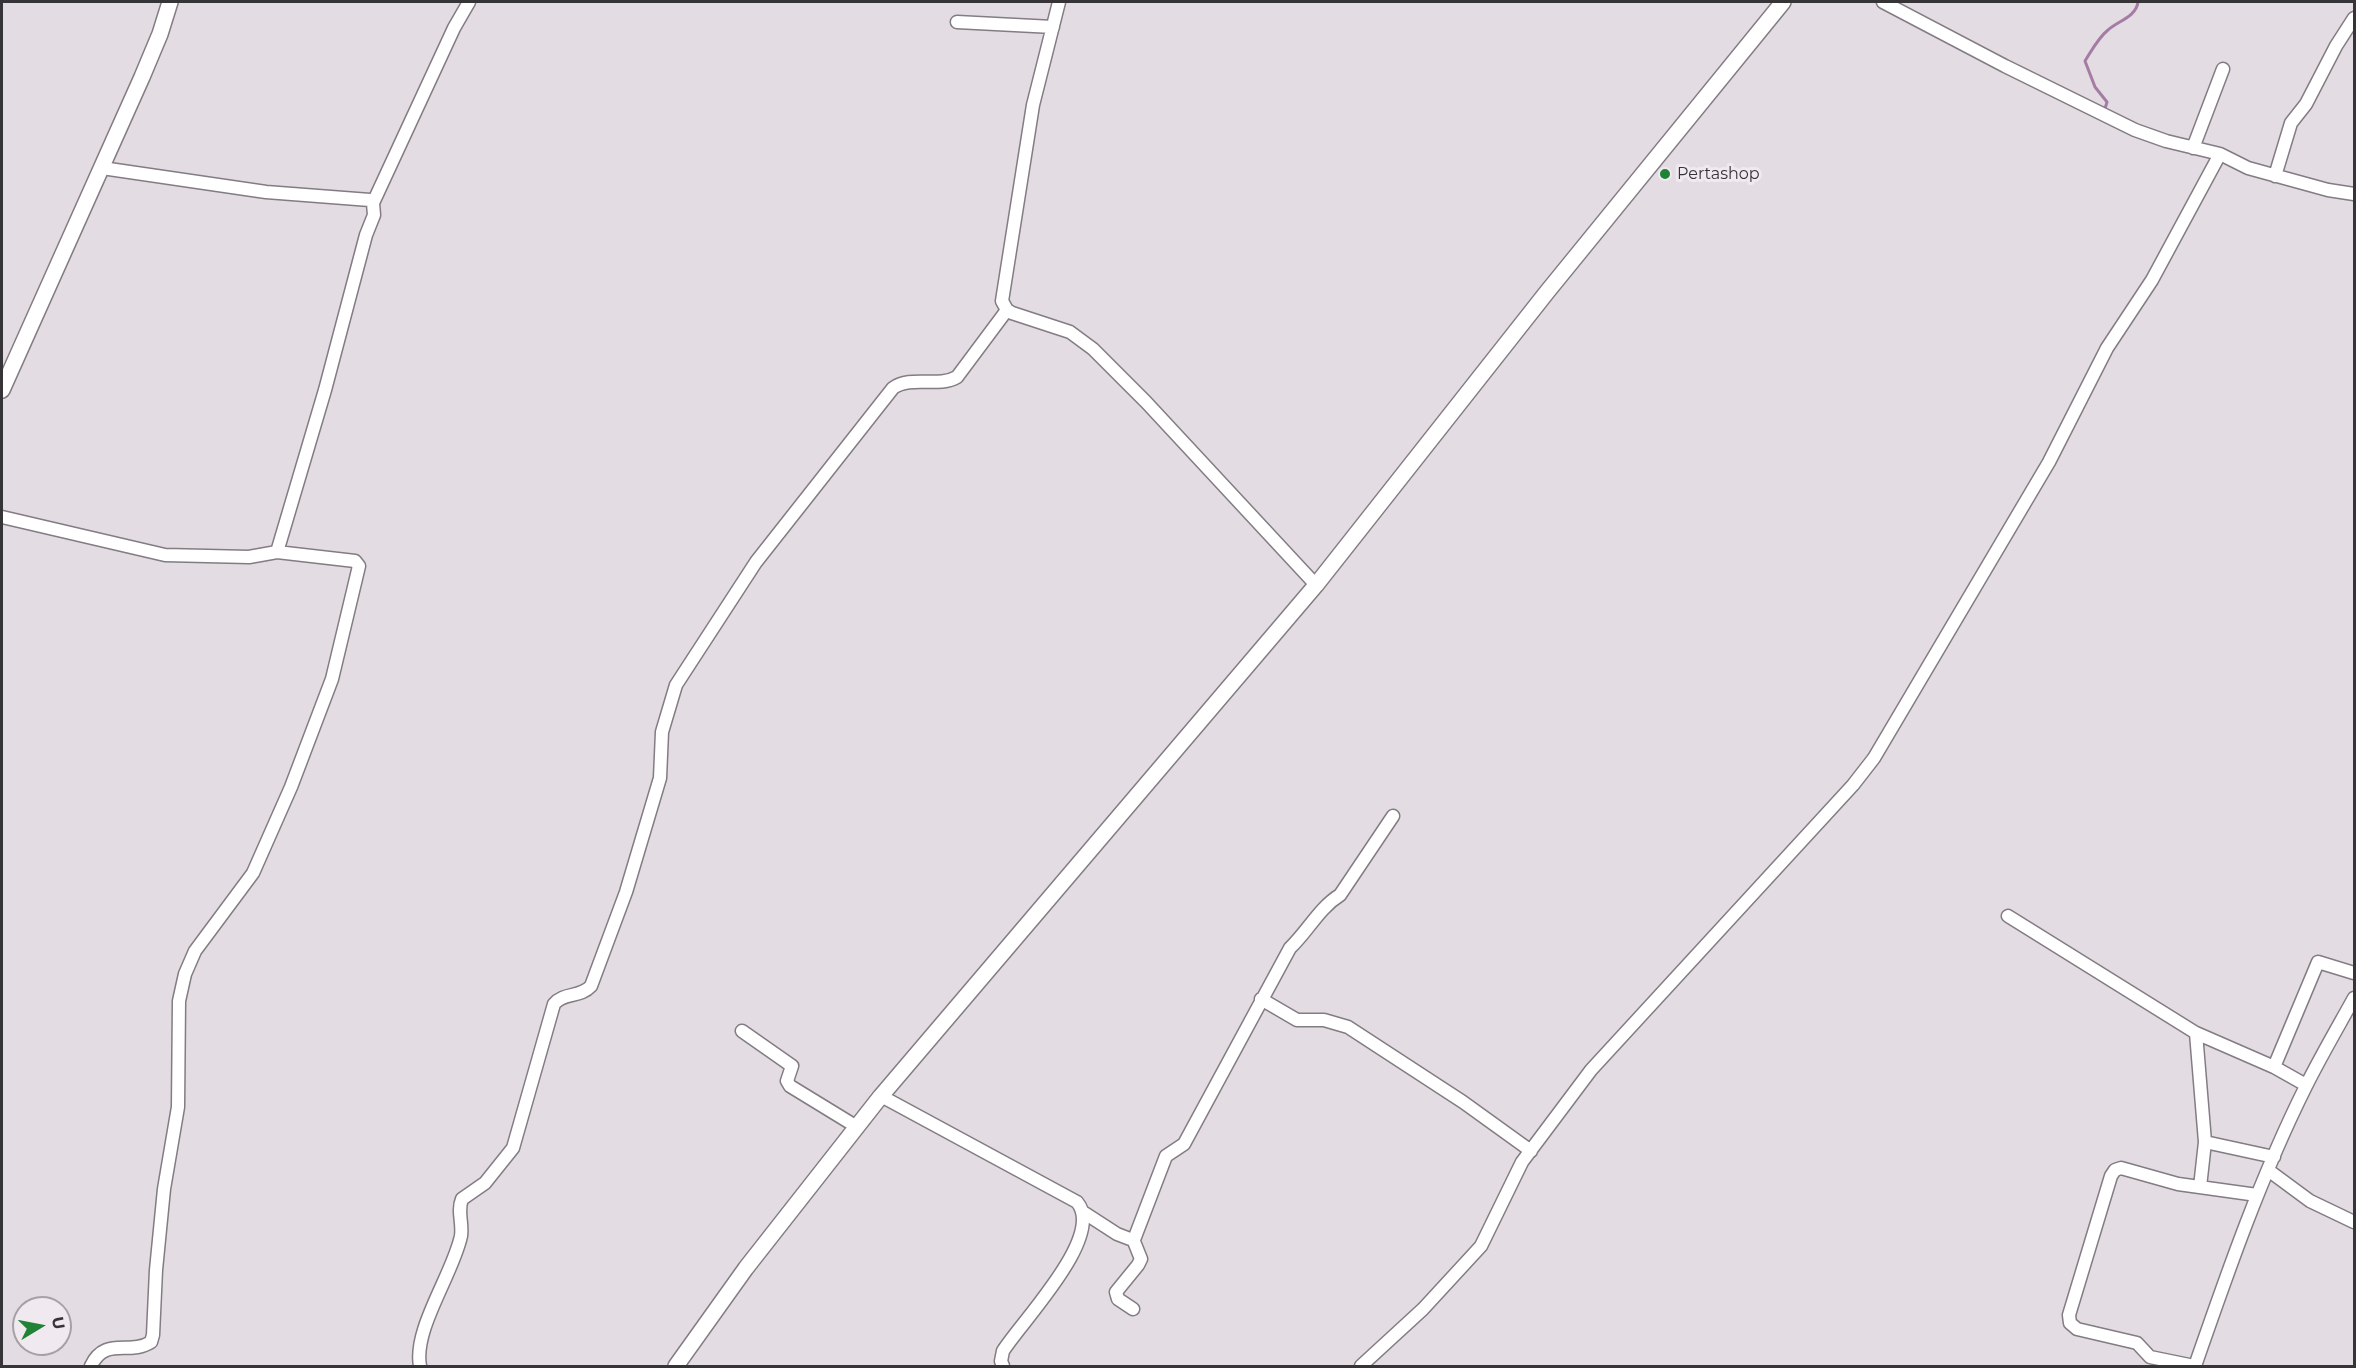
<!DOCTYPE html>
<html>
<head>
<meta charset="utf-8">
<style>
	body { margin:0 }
	#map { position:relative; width:2356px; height:1368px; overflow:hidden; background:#e3dce3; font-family:Montserrat,sans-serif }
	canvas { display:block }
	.frame { position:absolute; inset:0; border:3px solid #373437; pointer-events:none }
	.north { position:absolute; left:12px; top:1296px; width:60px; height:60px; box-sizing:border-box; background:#f1e9f0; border:2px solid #a7a1a6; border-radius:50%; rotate:80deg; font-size:16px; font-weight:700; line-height:24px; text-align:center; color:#373437 }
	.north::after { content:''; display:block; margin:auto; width:21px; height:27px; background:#1f8235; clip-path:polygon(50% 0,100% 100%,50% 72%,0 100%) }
</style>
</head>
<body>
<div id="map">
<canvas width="2356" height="1368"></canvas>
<div class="frame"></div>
<div class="north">U</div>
</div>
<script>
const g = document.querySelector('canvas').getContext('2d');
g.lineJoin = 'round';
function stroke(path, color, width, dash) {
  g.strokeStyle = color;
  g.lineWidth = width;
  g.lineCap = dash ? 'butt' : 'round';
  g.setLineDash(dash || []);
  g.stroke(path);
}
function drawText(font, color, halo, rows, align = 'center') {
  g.font = font + ' Montserrat,sans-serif';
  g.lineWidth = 6;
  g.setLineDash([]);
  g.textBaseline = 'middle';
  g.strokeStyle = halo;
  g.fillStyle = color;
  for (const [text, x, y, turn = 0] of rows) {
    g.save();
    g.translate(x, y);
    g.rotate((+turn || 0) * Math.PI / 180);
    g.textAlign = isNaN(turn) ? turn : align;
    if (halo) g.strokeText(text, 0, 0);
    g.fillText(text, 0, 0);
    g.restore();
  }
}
stroke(new Path2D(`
	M2104,112L2107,102L2095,87L2085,61C2092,50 2098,38 2108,30C2118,21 2136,17 2138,2`), '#a57ca4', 3);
const minor = new Path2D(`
	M1059,2L1033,105L1002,301L1007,310L1012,313L1070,332L1093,349L1146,402L1316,585
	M1883,2L2005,66L2135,130L2166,141L2220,154L2248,168L2328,190L2354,194
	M957,22L1053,27
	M2193,148L2223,69
	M2275,176L2291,123L2306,104L2336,46L2354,18
	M373,203L454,28L469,2
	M2,517L165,555L249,557L277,552L325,390L366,235L374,215L373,203L370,200L266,192L102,168
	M2008,916L2196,1033L2274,1067L2306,1085
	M1261,999L1297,1020H1324L1348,1027L1463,1102L1531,1151
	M742,1031L792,1066L787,1081L790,1086L857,1127
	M2196,1033L2205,1142L2200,1187
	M2274,1067L2318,962L2354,973
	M881,1096L1077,1202C1106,1236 1021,1322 1003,1351L1001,1361L1003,1366
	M2205,1142L2274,1157
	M2268,1170L2310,1201L2354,1222
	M1083,1212L1117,1234L1130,1239L1135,1237L1166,1156L1184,1144L1290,948C1308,931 1319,908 1340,895L1393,816
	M1133,1309L1118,1299L1116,1292L1138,1265L1141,1259L1133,1239
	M91,1366C105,1336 129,1356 151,1342L153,1335L156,1270L164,1189L178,1107L179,1001L185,974L195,951L253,873L291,787L332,679L359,566L355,561L277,552
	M420,1366C413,1329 453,1274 461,1236C463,1223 457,1211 462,1199L485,1183L513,1148L554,1004C564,992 580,998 591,986L626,892L660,778L662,732L676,685L756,562L893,388C911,375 938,388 957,377L1007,310
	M1361,1366L1423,1309L1481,1246L1522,1162L1591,1070L1853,785L1874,758L2049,462L2107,348L2152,280L2220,154
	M2194,1366L2150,1357L2137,1343L2077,1329L2070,1323L2069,1315L2111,1176L2115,1170L2121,1168L2178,1184L2257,1195
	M2195,1366C2228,1271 2261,1176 2306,1086C2321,1056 2338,1027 2354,998`);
const tertiary = new Path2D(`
	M2,390L142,77L160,34L170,2
	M676,1366L746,1268L881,1096L1316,585L1547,292L1783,2`);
stroke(minor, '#837c82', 15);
stroke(tertiary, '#837c82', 18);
stroke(minor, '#fff', 12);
stroke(tertiary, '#fff', 15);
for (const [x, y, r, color] of [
	[1665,174,6,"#1f8235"]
]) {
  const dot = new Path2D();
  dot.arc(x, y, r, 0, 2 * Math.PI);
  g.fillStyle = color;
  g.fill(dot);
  stroke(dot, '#f1e9f0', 2);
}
drawText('16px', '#373437', '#f1e9f0', [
	["Pertashop",1677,174]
], 'left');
</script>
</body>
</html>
